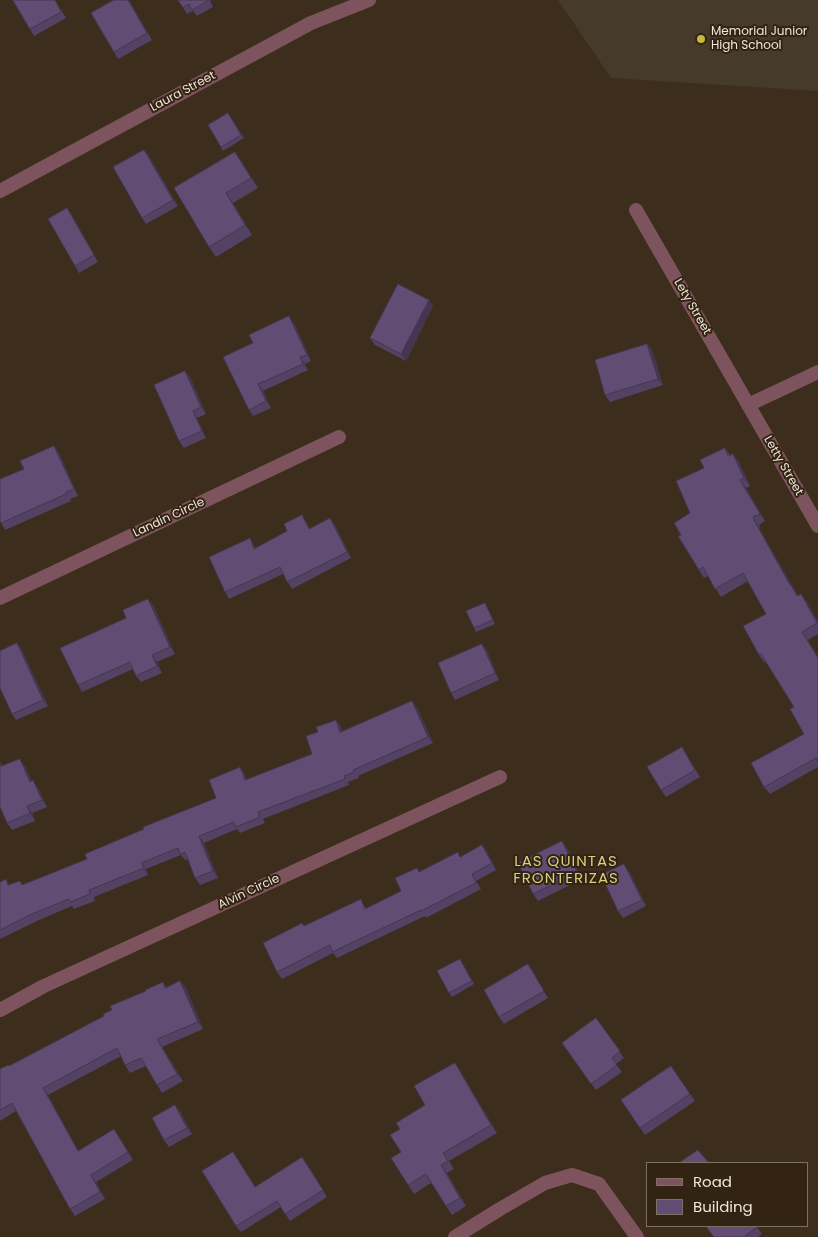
<!DOCTYPE html>
<html>
<head>
<meta charset="utf-8">
<style>
	body { margin:0 }
	#map { position:relative; width:818px; height:1237px; overflow:hidden; background:#3d2d1c; font-family:Poppins,sans-serif }
	canvas { display:block }
	.legend { position:absolute; left:646px; top:1162px; width:162px; height:65px; box-sizing:border-box; background:#322313; border:1px solid #7e7163; margin:0; padding:6px 9px; list-style:none; font-size:15px; color:#efe5da }
	.legend li { display:flex; align-items:center; gap:10px; height:25px }
	.legend b { width:25px; border:1px solid #7e7163 }
</style>
</head>
<body>
<div id="map">
<canvas width="818" height="1237"></canvas>
<ul class="legend">
<li><b style="height:6px;background:#7d545d"></b>Road</li>
<li><b style="height:14px;background:#614d73"></b>Building</li>
</ul>
</div>
<script>
const g = document.querySelector('canvas').getContext('2d');
g.lineJoin = 'round';
function fillPath(path, color) {
  g.fillStyle = color;
  g.fill(path, 'evenodd');
}
function stroke(path, color, width, dash) {
  g.strokeStyle = color;
  g.lineWidth = width;
  g.lineCap = dash ? 'butt' : 'round';
  g.setLineDash(dash || []);
  g.stroke(path);
}
function drawText(font, color, halo, rows, align = 'center') {
  g.font = font + ' Poppins,sans-serif';
  g.lineWidth = 4;
  g.setLineDash([]);
  g.textBaseline = 'middle';
  g.strokeStyle = halo;
  g.fillStyle = color;
  for (const [text, x, y, turn = 0] of rows) {
    g.save();
    g.translate(x, y);
    g.rotate((+turn || 0) * Math.PI / 180);
    g.textAlign = isNaN(turn) ? turn : align;
    if (halo) g.strokeText(text, 0, 0);
    g.fillText(text, 0, 0);
    g.restore();
  }
}
fillPath(new Path2D(`
	M558,0H818V91L611,78Z`), '#463a2b');
stroke(new Path2D(`
	M0,191L311,23L369,0
	M636,210L818,526
	M748,405L818,372
	M0,598L339,437
	M0,1010L44,986L500,777
	M455,1237L500,1209L545,1183L572,1175L599,1184L637,1237`), '#7d545d', 14);
fillPath(new Path2D(`
	M55,0L66,18L34,36L30,29Z
	M129,0L152,40L118,59L114,52Z
	M178,0H212L210,1L213,7L197,16L193,11L187,14Z
	M230,116L244,138L223,151L208,125Z
	M144,150L149,156L178,206L146,224L142,218Z
	M242,162L258,188L233,203L252,235L216,257L209,247L174,188Z
	M67,208L72,215L98,262L79,273L75,266Z
	M429,300L433,306L406,361L375,345L370,338Z
	M294,323L311,361L305,364L308,370L263,391L271,408L253,416L249,410L223,357Z
	M647,344L652,350L663,385L610,402L605,395Z
	M190,377L206,414L197,418L206,438L184,448L179,441Z
	M725,448L730,455L733,454L739,462L750,486L746,488L765,521L759,525L760,528H759L791,585L798,596L801,594L807,602L818,622V634L808,640L818,657V767L770,794L764,787L804,734L794,707L766,662L765,663L759,655L766,614L748,581L721,597L708,576L704,578L699,570L681,535L690,513L704,468Z
	M59,453L78,496L70,499L71,501L5,530L0,521Z
	M302,515L310,529L335,525L351,558L292,589L283,574L229,599L225,592L250,538L255,548L287,531Z
	M485,603L495,624L476,632L474,628Z
	M153,605L175,654L157,662L162,673L141,682L136,676L133,669L82,692L78,685Z
	M17,643L22,650L48,706L16,720L12,714Z
	M482,644L487,651L499,680L455,700L451,693Z
	M417,707L433,743L358,776L359,778L348,782L349,785L263,819L265,823L240,833L237,829L204,843L218,878L200,885L195,878L188,859L185,860L181,855L146,869L148,875L94,897L95,901L74,909L72,906L39,920L0,939V882L10,885H23L87,859L144,829L216,798L240,767L244,773L247,780L312,754L318,732L336,720L341,727L342,731Z
	M682,747L700,777L666,797L661,790Z
	M0,761L2,766H25L31,781L38,788L47,807L32,813L35,821L12,830L7,823Z
	M482,845L487,852L496,870L476,881L481,889L426,918L425,916L337,958L333,953L282,979L277,972L302,923L304,926L365,906L366,908L401,891L419,872L461,856Z
	M567,848L582,879L538,901L533,894Z
	M629,871L646,906L623,918L618,911Z
	M460,959L474,984L452,997L449,993Z
	M528,964L548,998L504,1024L499,1017Z
	M180,981L186,988L203,1029L162,1047L183,1081L162,1093L146,1066L130,1073L125,1065L121,1056L48,1095L78,1151L119,1137L133,1160L96,1182L105,1199L75,1216L70,1209L16,1111L0,1121V1069L9,1066L104,1016L146,991L163,982L166,987Z
	M596,1018L624,1058L616,1064L622,1072L596,1090L562,1043Z
	M455,1063L460,1071L497,1133L449,1161L454,1169L447,1173L466,1206L452,1215L431,1183L414,1194L408,1185L401,1152L400,1129L425,1105Z
	M671,1066L695,1101L645,1135L621,1100Z
	M180,1111L192,1134L169,1147L164,1140Z
	M233,1152L255,1187L307,1164L327,1197L290,1221L281,1207L241,1232L236,1226Z
	M756,1226L762,1234L758,1237H714Z`), '#534263');
fillPath(new Path2D(`
	M128,0H129L152,40L147,33Z
	M144,150L149,156L178,206L173,200Z
	M235,152L242,162L258,188L251,178Z
	M226,193L233,203L252,235L245,225Z
	M67,208L72,215L98,262L94,255Z
	M429,300L433,306L406,361L401,354Z
	M289,316L294,323L311,361L307,355Z
	M647,344L652,350L663,385L658,379Z
	M300,357L305,364L308,370L303,364Z
	M185,371L190,377L206,414L201,407Z
	M258,384L263,391L271,408L266,401Z
	M193,411L197,418L206,438L202,431Z
	M54,446L59,453L78,496L74,489Z
	M733,454L739,462L750,486L744,478Z
	M740,480L746,488L765,521L760,514Z
	M330,518L335,525L351,558L347,552Z
	M754,520L759,528L803,604L790,585Z
	M801,594L807,602L818,622V624Z
	M148,599L153,605L175,654L170,647Z
	M17,643L22,650L48,706L43,700Z
	M482,644L487,651L499,680L495,673Z
	M152,655L157,662L162,673L157,666Z
	M412,701L417,707L433,743L428,737Z
	M336,720L341,727L345,739L340,732Z
	M20,759L25,766L35,789L30,782Z
	M240,767L244,773L250,787L245,780Z
	M33,780L38,788L47,807L42,800Z
	M27,806L32,813L35,821L30,813Z
	M199,836L204,843L218,878L213,871Z
	M562,841L567,848L582,879L577,872Z
	M482,845L487,852L496,870L492,863Z
	M141,863L146,869L148,875L144,868Z
	M624,864L629,871L646,906L642,900Z
	M528,964L533,971L548,998L544,991Z
	M180,981L186,988L203,1029L198,1022Z
	M157,1039L162,1047L183,1081L177,1074Z
	M455,1063L460,1071L497,1133L491,1125Z
	M43,1088L48,1095L83,1159L78,1151Z
	M175,1105L180,1111L192,1134L187,1128Z
	M441,1165L447,1173L466,1206L460,1198Z
	M91,1175L96,1182L105,1199L100,1192Z`), '#443650');
const building = new Path2D(`
	M13,0H55L61,12L30,29Z
	M114,0H128L147,33L114,52L91,13Z
	M178,0H209L192,10L189,4L183,7Z
	M228,113L241,135L221,147L208,125Z
	M144,150L173,200L142,218L113,167Z
	M235,152L251,178L226,193L245,225L209,247L174,188Z
	M67,208L94,255L75,266L48,219Z
	M398,284L429,300L401,354L370,338Z
	M289,316L307,355L300,357L303,364L258,384L266,401L249,410L223,357L253,343L249,335Z
	M647,344L658,379L605,395L595,360Z
	M185,371L201,407L193,411L202,431L179,441L154,385Z
	M54,446L74,489L66,492V494L1,523L0,521V479L24,469L20,461Z
	M725,448L728,456L733,454L744,478L740,480L760,514L753,517L755,520H754L790,585H791L797,596L801,594L817,623L802,632L818,658V762L816,758L764,787L751,763L804,734L790,709L794,707L761,654L759,655L743,626L766,614L743,573L715,589L703,567L699,570L678,536L681,535L674,523L690,513L676,481L704,468L700,460Z
	M302,515L309,529L330,518L347,552L287,582L280,567L225,592L209,557L250,538L254,549L287,531L284,524Z
	M148,599L170,647L152,655L157,666L136,676L130,662L78,685L60,648L126,618L123,610Z
	M485,603L493,620L474,628L466,611Z
	M17,643L43,700L12,714L0,688V651Z
	M482,644L495,673L451,693L438,663Z
	M412,701L428,737L353,770L354,772L344,776L345,779L258,812L260,817L236,827L234,822L199,836L213,871L195,878L185,852L180,854L178,848L141,863L144,868L89,890L90,894L70,902L69,899L34,913L0,930V882L6,879L8,885L20,881L22,885L87,859L85,854L144,829L143,827L216,798L209,780L240,767L245,780L312,754L306,736L318,732L316,727L336,720L340,732Z
	M682,747L695,770L661,790L647,767Z
	M20,759L30,782L33,780L42,800L27,806L30,813L7,823L0,807V765L1,766Z
	M562,841L577,872L533,894L518,863Z
	M482,845L492,863L472,874L476,883L421,911V910L332,952L330,945L277,972L263,943L302,923L304,926L361,899L365,909L401,891L395,878L417,868L419,872L458,852L460,857Z
	M624,864L642,900L618,911L601,875Z
	M460,959L472,981L449,993L437,971Z
	M528,964L544,991L499,1017L484,990Z
	M180,981L198,1022L157,1039L177,1074L157,1085L141,1058L125,1065L117,1048L43,1088L78,1151L114,1129L128,1152L91,1175L100,1192L70,1209L12,1103L0,1110V1069L8,1065L9,1066L104,1016L103,1014L112,1010L110,1006L146,991L145,990L163,982L165,988Z
	M596,1018L620,1051L612,1058L617,1065L591,1084L562,1043Z
	M455,1063L491,1125L443,1153L448,1161L441,1165L460,1198L446,1206L426,1174L408,1185L391,1158L401,1152L390,1135L400,1129L396,1123L425,1105L414,1086Z
	M671,1066L690,1094L640,1128L621,1100Z
	M175,1105L187,1128L164,1140L152,1118Z
	M698,1150L709,1163H679Z
	M233,1152L255,1187L302,1157L323,1190L285,1214L277,1201L236,1226L202,1171Z
	M706,1226H756L757,1227L744,1237H714Z`);
fillPath(building, '#614d73');
stroke(building, '#443650', 1);
for (const [x, y, r, color] of [
	[701,39,5,"#caba3a"]
]) {
  const dot = new Path2D();
  dot.arc(x, y, r, 0, 2 * Math.PI);
  g.fillStyle = color;
  g.fill(dot);
  stroke(dot, '#322313', 2);
}
drawText('12px', '#efe5da', '#322313', [
	["Memorial Junior",711,32],
	["High School",711,46]
], 'left');
drawText('12px', '#efe5da', '#322313', [
	["Laura Street",183,92,-28],
	["Lety Street",692,307,60],
	["Letty Street",783,466,60],
	["Landin Circle",169,518,-25],
	["Alvin Circle",249,892,-25]
]);
g.letterSpacing = '1px';
drawText('15px', '#d8ce7f', '#322313', [
	["LAS QUINTAS",566,862],
	["FRONTERIZAS",566,879]
]);
g.letterSpacing = '0px';
</script>
</body>
</html>
